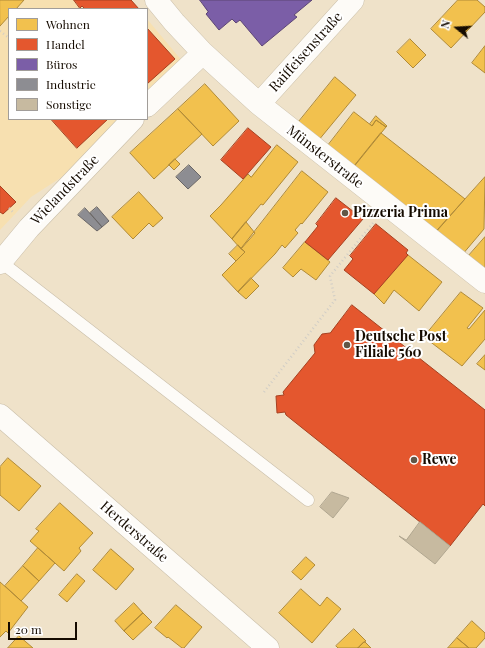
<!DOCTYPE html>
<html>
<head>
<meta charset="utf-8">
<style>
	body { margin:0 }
	#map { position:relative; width:485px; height:648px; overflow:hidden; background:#efe2c9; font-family:"Playfair Display",serif }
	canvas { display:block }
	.legend { position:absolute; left:8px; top:8px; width:140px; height:112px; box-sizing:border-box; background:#fff; border:1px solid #a19d99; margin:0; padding:5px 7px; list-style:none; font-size:12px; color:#150b00 }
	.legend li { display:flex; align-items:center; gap:8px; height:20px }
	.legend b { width:20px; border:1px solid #a19d99 }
	.north { position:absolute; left:437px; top:8px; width:40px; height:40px; -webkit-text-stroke:3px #fff; paint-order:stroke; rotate:288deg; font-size:11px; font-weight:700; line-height:16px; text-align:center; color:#150b00 }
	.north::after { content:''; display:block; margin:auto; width:14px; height:18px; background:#150b00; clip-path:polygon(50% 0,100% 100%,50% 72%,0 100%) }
	.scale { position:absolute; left:8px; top:622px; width:69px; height:18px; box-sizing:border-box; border:2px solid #150b00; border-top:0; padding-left:5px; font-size:12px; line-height:14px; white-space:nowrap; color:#150b00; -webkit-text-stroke:3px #fff; paint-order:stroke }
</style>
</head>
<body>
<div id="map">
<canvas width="485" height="648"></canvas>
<ul class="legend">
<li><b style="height:11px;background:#f2c14e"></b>Wohnen</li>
<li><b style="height:11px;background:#e4572e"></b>Handel</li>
<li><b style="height:11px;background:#7b5ea7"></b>Büros</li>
<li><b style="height:11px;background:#8d8d92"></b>Industrie</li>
<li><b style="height:11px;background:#c7baa0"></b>Sonstige</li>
</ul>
<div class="north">N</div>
<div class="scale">20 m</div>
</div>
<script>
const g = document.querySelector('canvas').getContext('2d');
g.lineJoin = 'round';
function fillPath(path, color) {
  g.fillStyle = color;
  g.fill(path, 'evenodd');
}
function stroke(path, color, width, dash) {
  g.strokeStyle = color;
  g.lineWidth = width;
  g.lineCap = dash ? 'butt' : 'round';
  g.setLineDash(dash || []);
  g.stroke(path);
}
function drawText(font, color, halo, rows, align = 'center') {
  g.font = font + ' "Playfair Display",serif';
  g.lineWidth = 4;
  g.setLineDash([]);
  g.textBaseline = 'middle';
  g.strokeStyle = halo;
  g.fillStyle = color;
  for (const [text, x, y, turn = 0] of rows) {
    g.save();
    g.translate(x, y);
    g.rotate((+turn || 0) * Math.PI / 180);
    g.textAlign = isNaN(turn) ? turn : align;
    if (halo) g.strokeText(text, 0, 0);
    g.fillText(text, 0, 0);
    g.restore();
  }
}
fillPath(new Path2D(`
	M0,0H131L139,9H9V119H121L62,177L31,197L0,230Z
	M147,19L183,62L147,95Z`), '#f7e0b0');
const homes = new Path2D(`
	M0,0H24L16,9H9V16L0,26Z
	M458,0H477L485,7V12L451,48L431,29Z
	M410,39L426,55L413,68L397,52Z
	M485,46V73L472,63Z
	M335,77L356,95L318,141L297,124Z
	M205,84L239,121L213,146L178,109Z
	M178,109L202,134L154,179L130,153Z
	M354,112L372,126L376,120L386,127L352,169L326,148Z
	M376,116L387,126L386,127L376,120L372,126L370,124Z
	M381,133L465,199L435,233L352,169Z
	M277,145L298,162L263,205L261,204L232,239L210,216L221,205L248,174L251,177Z
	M175,159L180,164L174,170L169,165Z
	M302,171L328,192L302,224L301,223L295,230L298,233L285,248L282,245L275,254L238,292L222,275L245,252L241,249Z
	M485,177L484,229L462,255L435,233Z
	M139,192L163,218L153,227L149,223L133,239L112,217Z
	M246,222L255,233L241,249L232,239Z
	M485,237V276L465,260Z
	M305,242L330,262L316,280L301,269L293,277L283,268Z
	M238,245L245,252L236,261L229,254Z
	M408,255L442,282L419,311L394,290L384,304L374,294Z
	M251,278L259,286L246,299L238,292Z
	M461,292L483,308L467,328L469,329L485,310V339L462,366L424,337Z
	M485,355V370L477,364Z
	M8,458L41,486L19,511L0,495V467Z
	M60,503L93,533L79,548L81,551L64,571L30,541L39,531L36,529Z
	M38,548L55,563L39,581L23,566Z
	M111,549L134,569L116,590L93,570Z
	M306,557L315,565L301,580L292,572Z
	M23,566L39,581L21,601L5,586Z
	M77,574L85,581L67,602L59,595Z
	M0,582L28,607L8,633L6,631L0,637Z
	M301,589L320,606L327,597L341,609L312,643L279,613Z
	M134,603L143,613L124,631L115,621Z
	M176,605L202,627L184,648H182L168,637L167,638L155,628Z
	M143,613L152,622L133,640L124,631Z
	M472,621L485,633V638L476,648H469L457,638Z
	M354,629L366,641L364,642L358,648H338L336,646Z
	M19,636L33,648H8Z
	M457,638L469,648H448Z
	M364,642H365L371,648H358Z`);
fillPath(homes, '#f2c14e');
stroke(homes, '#b08a37', 1);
const shops = new Path2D(`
	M74,0H131L139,9H85L82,6L80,8Z
	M147,28L175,59L147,84Z
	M51,119H108L77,148Z
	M248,128L271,147L243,179L221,160Z
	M0,186L16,202L3,214L0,212Z
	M336,198L363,219L328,260L305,242L318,226L316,224Z
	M376,224L408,250L406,253L408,255L374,294L344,270L353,259L350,256Z
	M352,305L485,410V506L483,504L450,546L286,415L285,412L277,413L276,396L284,395L283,392L315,353L314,345L322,334L330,333Z`);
fillPath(shops, '#e4572e');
stroke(shops, '#a64020', 1);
const offices = new Path2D(`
	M200,0H312L294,15L297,17L262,46L240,20L236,23L232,19L219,30L206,14L208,12Z`);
fillPath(offices, '#7b5ea7');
stroke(offices, '#5c4575', 1);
const industry = new Path2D(`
	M189,165L201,177L188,189L176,177Z
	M97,207L109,221L102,227L90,213Z
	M85,208L102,227L97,231L78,215Z`);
fillPath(industry, '#8d8d92');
stroke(industry, '#696666', 1);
const building = new Path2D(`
	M332,492L349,498L333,518L320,507Z
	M420,522L450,546L435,564L399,536L406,540Z`);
fillPath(building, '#c7baa0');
stroke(building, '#b0a690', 1);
const lane = new Path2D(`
	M1,262L308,500`);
const street = new Path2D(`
	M156,0L174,22L203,53L259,104L485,282
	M259,104L353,0
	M147,106L203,53
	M0,263L29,228L133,119
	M0,415L268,648`);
stroke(lane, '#c9bea9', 13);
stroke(street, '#c9bea9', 23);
stroke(new Path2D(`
	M0,31L9,38
	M9,208L13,212
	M264,392L335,300L330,276L373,223`), '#d0cdc6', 2.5, [1, 3]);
stroke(lane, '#fdfbf7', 12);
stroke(street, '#fdfbf7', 22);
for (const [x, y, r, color] of [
	[345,213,4,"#615646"],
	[347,345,4,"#615646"],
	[414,460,4,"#615646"]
]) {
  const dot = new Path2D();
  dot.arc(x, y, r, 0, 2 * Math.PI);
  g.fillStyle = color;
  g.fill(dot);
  stroke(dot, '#fff', 1.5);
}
drawText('14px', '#150b00', '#fff', [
	["Raiffeisenstraße",306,52,-48],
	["Münsterstraße",325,157,38],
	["Wielandstraße",65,190,-46],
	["Herderstraße",134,532,41]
]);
drawText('bold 14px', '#150b00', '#fff', [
	["Pizzeria Prima",353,213],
	["Deutsche Post",355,337],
	["Filiale 560",355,353],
	["Rewe",422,460]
], 'left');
</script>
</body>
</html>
